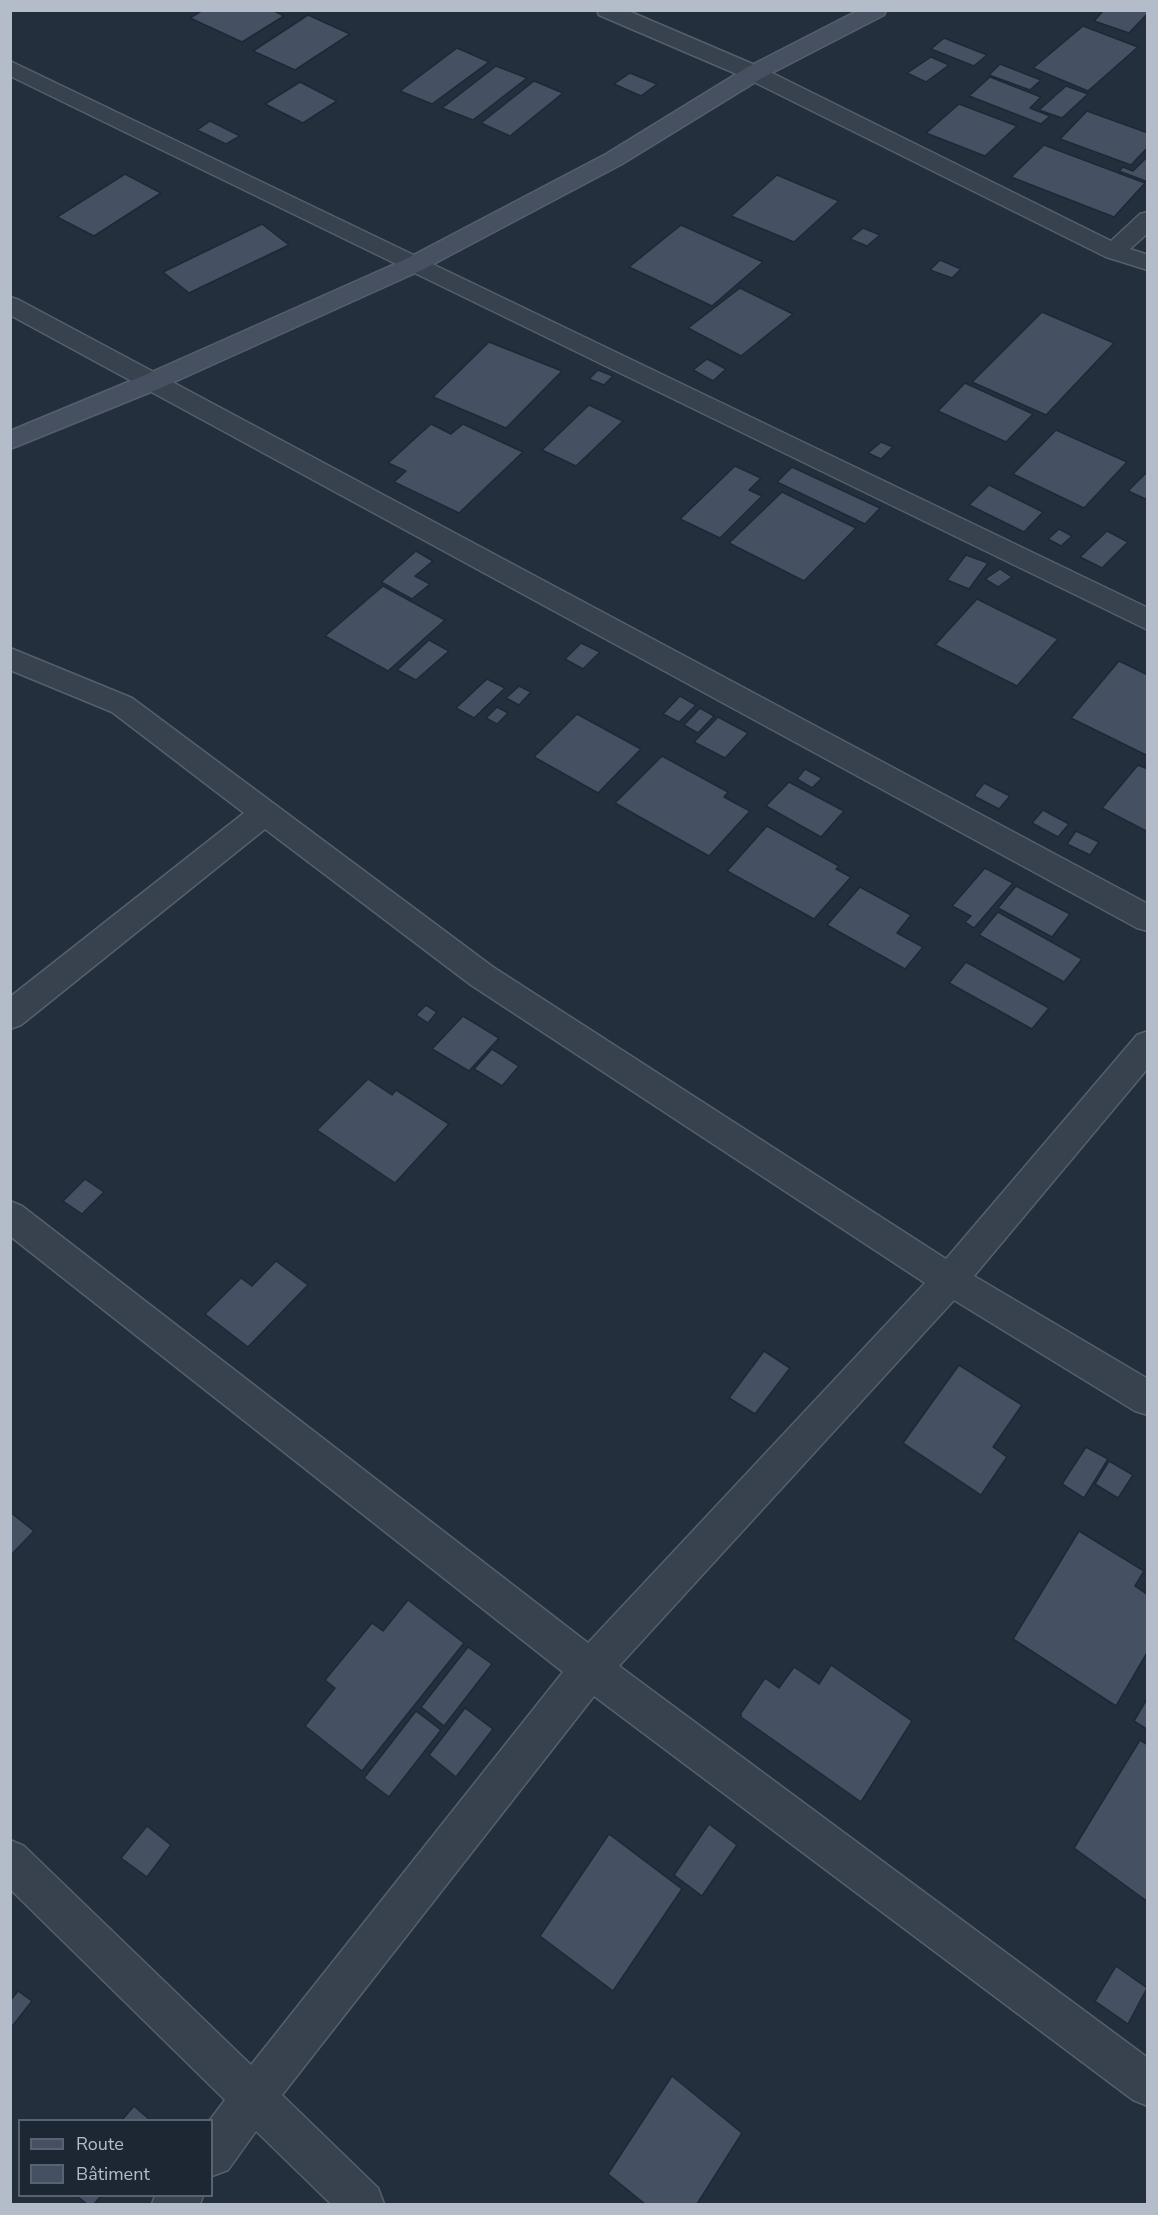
<!DOCTYPE html>
<html>
<head>
<meta charset="utf-8">
<style>
	body { margin:0 }
	#map { position:relative; width:1158px; height:2215px; overflow:hidden; background:#242f3e; font-family:"Nunito Sans",sans-serif }
	canvas { display:block }
	.frame { position:absolute; inset:0; border:12px solid #b4bcc9; pointer-events:none }
	.legend { position:absolute; left:18px; top:2119px; width:195px; height:78px; box-sizing:border-box; background:#1d2633; border:2px solid #59626f; margin:0; padding:8px 10px; list-style:none; font-size:18px; color:#b4bcc9 }
	.legend li { display:flex; align-items:center; gap:12px; height:30px }
	.legend b { width:30px; border:2px solid #59626f }
</style>
</head>
<body>
<div id="map">
<canvas width="1158" height="2215"></canvas>
<div class="frame"></div>
<ul class="legend">
<li><b style="height:8px;background:#465061"></b>Route</li>
<li><b style="height:16px;background:#455162"></b>Bâtiment</li>
</ul>
</div>
<script>
const g = document.querySelector('canvas').getContext('2d');
g.lineJoin = 'round';
function fillPath(path, color) {
  g.fillStyle = color;
  g.fill(path, 'evenodd');
}
function stroke(path, color, width, dash) {
  g.strokeStyle = color;
  g.lineWidth = width;
  g.lineCap = dash ? 'butt' : 'round';
  g.setLineDash(dash || []);
  g.stroke(path);
}
const building = new Path2D(`
	M203,10H272L284,16L242,42L190,18Z
	M1104,10H1148V13L1129,33L1094,21Z
	M308,15L350,34L295,70L253,51Z
	M1083,26L1138,47L1088,91L1033,68Z
	M944,38L987,55L974,66L931,49Z
	M457,48L489,62L432,104L400,91Z
	M931,57L949,65L926,82L907,73Z
	M1000,64L1041,80L1030,90L989,75Z
	M496,66L527,78L473,120L442,108Z
	M630,73L657,84L641,96L614,84Z
	M990,77L1041,97L1030,108L1050,116L1041,124L969,96Z
	M534,81L563,93L510,136L481,123Z
	M300,82L337,101L303,123L265,104Z
	M1066,86L1088,94L1062,118L1039,110Z
	M959,104L1017,126L985,156L926,133Z
	M1087,111L1148,133V147L1131,165L1060,139Z
	M210,121L240,136L226,144L197,130Z
	M1044,145L1145,183L1114,217L1011,177Z
	M1145,159H1148V182L1119,171L1123,167L1133,171Z
	M125,174L161,193L94,236L57,217Z
	M777,175L839,201L794,242L731,216Z
	M262,224L289,245L189,293L163,272Z
	M681,225L763,262L712,306L629,267Z
	M863,228L880,235L867,246L850,239Z
	M940,260L961,269L952,278L930,270Z
	M740,288L793,314L741,356L688,328Z
	M1042,312L1114,343L1046,415L972,382Z
	M489,342L562,371L506,428L433,397Z
	M707,359L726,369L713,381L693,370Z
	M598,370L613,376L604,385L589,379Z
	M965,383L1033,414L1006,442L938,411Z
	M589,405L623,421L576,466L542,450Z
	M431,424L451,434L463,424L523,452L459,513L394,482L406,471L388,463Z
	M1056,430L1127,462L1084,508L1013,474Z
	M881,442L893,447L881,459L868,453Z
	M735,466L761,478L749,490L762,496L720,538L680,519Z
	M792,467L880,508L865,524L777,482Z
	M1148,471V500L1128,491Z
	M989,485L1043,512L1024,532L969,505Z
	M782,492L856,528L804,581L729,543Z
	M1059,529L1072,536L1061,546L1048,539Z
	M1107,531L1128,542L1102,568L1080,557Z
	M416,551L433,561L415,576L430,584L412,599L381,582Z
	M966,555L988,563L969,589L947,580Z
	M1000,569L1012,577L998,587L985,579Z
	M383,586L445,620L388,671L325,636Z
	M977,599L1058,639L1017,686L935,645Z
	M429,640L449,651L416,680L397,670Z
	M581,643L600,652L583,669L565,659Z
	M1119,661L1148,675V756L1071,718Z
	M487,679L505,688L474,718L456,708Z
	M519,686L531,692L519,705L506,698Z
	M680,696L696,705L679,722L663,714Z
	M497,707L508,713L497,724L486,718Z
	M700,708L714,716L698,733L684,725Z
	M577,714L641,749L598,793L534,757Z
	M718,717L748,733L725,758L694,742Z
	M662,756L728,792L724,797L750,811L709,856L615,803Z
	M1138,765L1148,769V832L1102,808Z
	M805,769L822,778L812,788L797,779Z
	M789,782L844,811L821,837L766,806Z
	M984,783L1010,796L999,809L974,796Z
	M1043,810L1069,824L1058,837L1032,823Z
	M767,826L839,866L836,869L851,877L814,919L727,871Z
	M1076,831L1099,842L1090,855L1067,844Z
	M985,868L1013,883L974,928L965,922L971,916L952,906Z
	M1016,886L1070,914L1052,937L998,908Z
	M860,887L911,915L897,933L923,947L905,969L827,925Z
	M998,912L1082,959L1064,982L979,935Z
	M966,962L1049,1008L1032,1029L949,983Z
	M426,1005L437,1012L428,1023L416,1015Z
	M463,1016L499,1038L469,1071L432,1049Z
	M492,1049L519,1066L502,1086L474,1069Z
	M368,1079L392,1095L396,1090L449,1124L395,1183L317,1130Z
	M85,1179L104,1192L82,1214L63,1201Z
	M276,1261L308,1285L248,1347L205,1314L241,1278L252,1286Z
	M764,1351L790,1368L755,1414L729,1398Z
	M959,1365L1022,1405L993,1447L1007,1457L981,1495L903,1443Z
	M1086,1447L1108,1459L1084,1498L1062,1484Z
	M1109,1461L1133,1475L1118,1498L1095,1484Z
	M10,1512L34,1531L10,1556Z
	M1079,1531L1144,1571L1135,1586L1148,1595V1651L1116,1706L1013,1639Z
	M408,1600L464,1643L362,1771L305,1726L335,1688L325,1680L372,1623L383,1631Z
	M468,1647L492,1664L444,1726L421,1707Z
	M831,1665L912,1721L861,1802L741,1717V1713L765,1678L779,1688L794,1667L819,1684Z
	M1148,1697V1730L1134,1721Z
	M465,1708L493,1729L456,1777L429,1755Z
	M416,1711L441,1730L389,1797L364,1778Z
	M1140,1740L1148,1745V1902L1074,1848Z
	M709,1824L737,1845L702,1896L674,1875Z
	M147,1826L171,1845L147,1877L121,1858Z
	M609,1834L682,1889L613,1991L540,1936Z
	M1116,1966L1147,1988L1128,2024L1095,2001Z
	M18,1991L32,2001L10,2029V2001Z
	M672,2076L742,2133L697,2204H645L608,2174Z
	M134,2106L150,2120H122Z
	M77,2196H101L94,2204H87Z`);
fillPath(building, '#455162');
stroke(building, '#1f2835', 1.5);
const street = new Path2D(`
	M597,10H626L762,68L1111,241L1140,214L1148,212V233L1130,249L1148,255V270L1106,257L746,78L599,15Z
	M10,61L1148,608V630L10,76Z
	M10,297L19,300L1148,904V931L1137,928L10,315Z
	M10,648L132,698L493,967L946,1259L1137,1035L1148,1031V1068L974,1276L1148,1379V1415L1135,1411L954,1300L619,1666L1148,2058V2106L1133,2100L594,1696L282,2095L378,2188L384,2204H331L256,2131L228,2170L212,2176V2120H210L225,2100L10,1889V1840L24,1846L251,2065L563,1672L10,1236V1201L22,1206L588,1643L925,1283L471,985L265,829L21,1025L10,1029V997L244,813L112,712L10,670Z
	M155,2196H203L200,2204H152Z`);
const secondary = new Path2D(`
	M859,10H886L884,15L762,78L622,164L424,269L163,387L10,449V431L145,375L406,259L606,154L746,68Z`);
stroke(street, '#565f6c', 3);
stroke(secondary, '#565f6c', 3);
fillPath(street, '#38414e');
fillPath(secondary, '#465061');
</script>
</body>
</html>
